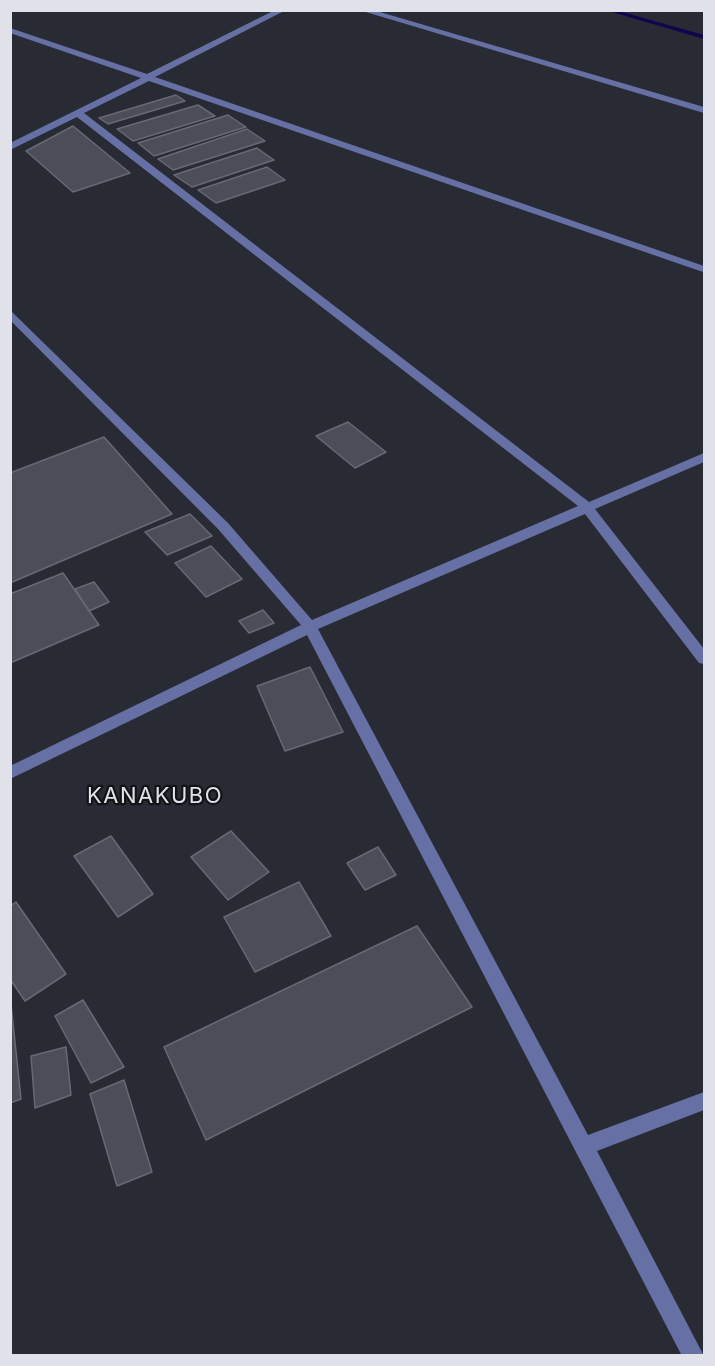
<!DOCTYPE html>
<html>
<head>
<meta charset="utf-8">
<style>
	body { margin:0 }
	#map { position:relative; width:715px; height:1366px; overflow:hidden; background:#282a34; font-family:Inter,sans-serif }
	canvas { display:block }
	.frame { position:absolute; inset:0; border:12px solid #e1e2e9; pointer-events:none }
</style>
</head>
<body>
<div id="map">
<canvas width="715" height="1366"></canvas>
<div class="frame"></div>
</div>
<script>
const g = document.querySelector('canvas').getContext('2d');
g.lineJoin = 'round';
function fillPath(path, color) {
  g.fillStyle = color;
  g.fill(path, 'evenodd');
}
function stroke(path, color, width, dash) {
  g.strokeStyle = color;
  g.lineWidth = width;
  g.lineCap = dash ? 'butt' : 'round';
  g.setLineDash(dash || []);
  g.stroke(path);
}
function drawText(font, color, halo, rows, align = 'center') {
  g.font = font + ' Inter,sans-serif';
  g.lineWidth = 4.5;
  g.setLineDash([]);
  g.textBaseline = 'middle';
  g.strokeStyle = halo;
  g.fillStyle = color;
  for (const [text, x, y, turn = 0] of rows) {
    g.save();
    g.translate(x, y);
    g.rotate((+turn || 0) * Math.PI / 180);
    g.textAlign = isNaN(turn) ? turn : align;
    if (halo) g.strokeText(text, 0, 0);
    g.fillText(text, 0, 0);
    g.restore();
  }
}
fillPath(new Path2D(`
	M605,10H615L704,35V39Z`), '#11054f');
const building = new Path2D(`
	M176,95L185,101L108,124L99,118Z
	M198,105L215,116L133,141L117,129Z
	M228,115L246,127L154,156L138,143Z
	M73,126L130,173L73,192L26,151Z
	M247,129L265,141L173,170L158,159Z
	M257,148L274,160L192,187L174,175Z
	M267,167L285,180L216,203L198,190Z
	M348,422L386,452L355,468L316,436Z
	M104,437L172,514L10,583V473Z
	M190,514L212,536L167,555L145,532Z
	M211,546L242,579L206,597L175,563Z
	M63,573L99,625L10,663V594Z
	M94,582L109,602L89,611L75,589Z
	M263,610L274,623L249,633L239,621Z
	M310,667L343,732L285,751L257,686Z
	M231,831L269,872L228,900L191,857Z
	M111,836L153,894L118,917L74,856Z
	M378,847L396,875L365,890L347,863Z
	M299,882L331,936L255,972L224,917Z
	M16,902L66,974L25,1001L10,979V906Z
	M417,926L472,1007L206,1140L164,1047Z
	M83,1000L124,1067L91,1083L55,1016Z
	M11,1004L21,1099L10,1103V1004Z
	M66,1047L71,1095L35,1108L31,1056Z
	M124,1080L152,1172L117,1186L90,1094Z`);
fillPath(building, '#4b4e59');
stroke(building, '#676975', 1.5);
fillPath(new Path2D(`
	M275,10H286L155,77L704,266V272L700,271L149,81L84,113L589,502L704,453V462L595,509L704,649V664L699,663L585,514L318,629L588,1135L704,1092V1110L597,1151L704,1356H682L307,635L10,779V766L301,625L218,529L10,320V310L228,523L312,620L578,506L77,117L10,150V143L141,78L10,33V28L147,74Z
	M359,10H373L704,107V113Z`), '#6770a4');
g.letterSpacing = '1.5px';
drawText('22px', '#e1e2e9', '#121317', [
	["KANAKUBO",155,796]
]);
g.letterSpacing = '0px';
</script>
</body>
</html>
